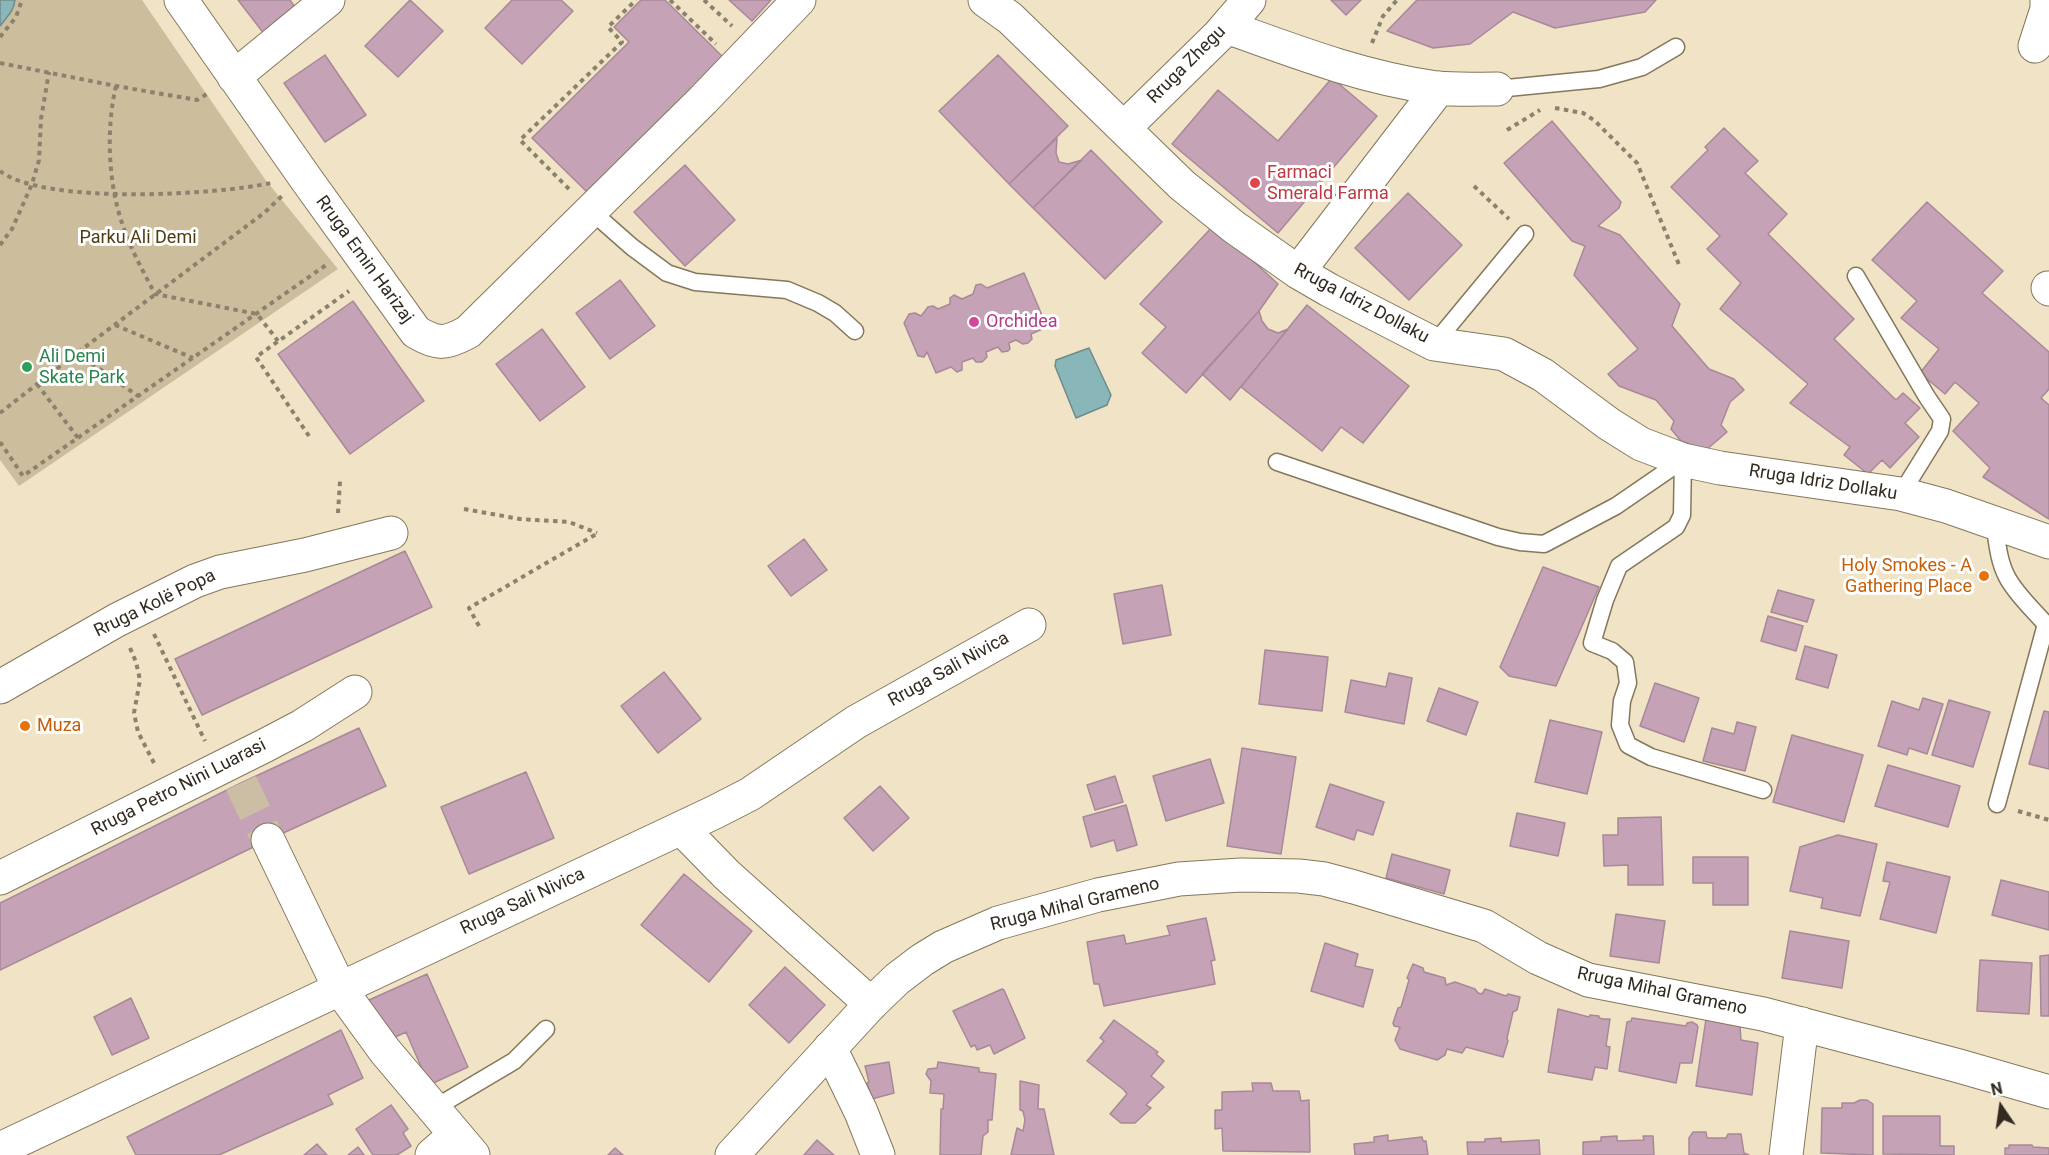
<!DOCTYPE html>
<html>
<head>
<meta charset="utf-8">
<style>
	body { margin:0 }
	#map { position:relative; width:2049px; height:1155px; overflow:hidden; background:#f1e3c5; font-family:Roboto,sans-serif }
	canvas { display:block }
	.north { position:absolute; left:1971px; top:1077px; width:60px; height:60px; -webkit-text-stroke:4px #fff; paint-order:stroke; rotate:347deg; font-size:16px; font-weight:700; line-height:24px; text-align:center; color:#312b20 }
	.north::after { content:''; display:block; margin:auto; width:21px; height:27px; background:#312b20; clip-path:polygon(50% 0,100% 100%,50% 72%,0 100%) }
</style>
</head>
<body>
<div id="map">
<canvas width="2049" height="1155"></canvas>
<div class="north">N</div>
</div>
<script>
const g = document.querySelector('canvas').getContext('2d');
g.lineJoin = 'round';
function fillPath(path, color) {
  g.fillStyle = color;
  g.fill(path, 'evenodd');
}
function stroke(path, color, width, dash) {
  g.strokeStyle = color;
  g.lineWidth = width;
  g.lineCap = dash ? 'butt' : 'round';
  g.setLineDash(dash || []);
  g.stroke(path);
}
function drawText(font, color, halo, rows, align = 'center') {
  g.font = font + ' Roboto,sans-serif';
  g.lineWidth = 6;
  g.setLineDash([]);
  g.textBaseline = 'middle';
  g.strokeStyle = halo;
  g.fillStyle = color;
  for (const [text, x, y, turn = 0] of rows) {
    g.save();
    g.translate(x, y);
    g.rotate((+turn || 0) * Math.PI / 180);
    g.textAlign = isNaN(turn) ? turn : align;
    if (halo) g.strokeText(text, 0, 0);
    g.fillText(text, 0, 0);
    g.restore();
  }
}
fillPath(new Path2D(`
	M0,0H142L264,178L338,269L19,486L0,460Z`), '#ccbd9d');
const water = new Path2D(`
	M0,0H15C14,11 6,18 0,26Z
	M1089,348L1111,395L1107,405L1076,418L1055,366L1056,360Z`);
fillPath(water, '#88b6b9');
stroke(water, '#6e8c8b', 1.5);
const building = new Path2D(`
	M238,0H290L297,10L265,35Z
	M410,0L443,31L398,77L365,46Z
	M512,0H561L573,11L522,64L485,28Z
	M641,0H665L724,58L588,193L532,138L629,42L614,27Z
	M729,0H771L752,21Z
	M1331,0H1361L1346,15Z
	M1417,0H1656L1645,12L1555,28L1513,12L1470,44L1433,48L1387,31Z
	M325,55L366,115L325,142L284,83Z
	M998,55L1068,126L1009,184L939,111Z
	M1332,78L1377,116L1278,233L1172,144L1218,90L1278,141Z
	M1552,121L1621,202L1619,208L1598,226L1620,235L1680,304L1672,326L1709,369L1734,379L1744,390L1730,402L1721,425L1727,432L1706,450L1681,441L1671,429L1674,421L1656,400L1619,386L1608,374L1638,349L1574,275L1585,246L1572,241L1504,163Z
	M1724,128L1758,161L1745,173L1787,214L1768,234L1854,319L1834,339L1896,400L1903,393L1920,408L1905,423L1919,437L1890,468L1882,460L1868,474L1844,455L1850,447L1790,403L1808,384L1720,309L1741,283L1707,249L1720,236L1671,187L1708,150L1705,147Z
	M1057,138L1056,153L1059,162L1068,164L1082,160L1033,208L1009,184Z
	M1091,150L1162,222L1105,279L1033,208Z
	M685,165L735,220L685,266L634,212Z
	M1408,193L1462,245L1409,300L1355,248Z
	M1927,202L2003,271L1982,293L2049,352V389L2041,398L2049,405V519L1983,477L1990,468L1953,431L1979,403L1955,382L1945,394L1920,373L1939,349L1901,318L1917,301L1872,260Z
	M1214,225L1278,284L1259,311L1186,393L1142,353L1166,327L1140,304Z
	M1024,273L1047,327L1031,334L1032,339L1028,343L1023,344L1016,340L1009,343L1010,349L1008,351L1002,352L998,347L986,352L987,357L982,362H976L973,358L962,362V370L957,372L951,367L936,373L927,352L924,357L918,356L904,323L909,314L915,313L921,316L928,307L933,306L938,309L950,304V298L954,295L962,299L973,294L976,285L981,284L987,288Z
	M620,280L655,326L610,359L576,313Z
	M353,301L424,401L350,454L278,354Z
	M1307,305L1409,386L1363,443L1341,427L1322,451L1241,387Z
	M1259,311L1262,321L1268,329L1278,333L1288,329L1230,400L1202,374Z
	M542,329L585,387L540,421L496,364Z
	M804,539L827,570L791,596L768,566Z
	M405,551L432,607L202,715L175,659Z
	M1543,567L1599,587L1556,686L1509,676L1500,667Z
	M1162,585L1171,635L1123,644L1114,594Z
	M1778,590L1814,600L1807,622L1771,612Z
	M1768,616L1803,626L1796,651L1761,641Z
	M1805,646L1837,655L1828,688L1796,679Z
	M1265,650L1328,657L1322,711L1259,704Z
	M664,672L701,719L658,753L621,706Z
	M1389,673L1412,678L1404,724L1345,712L1351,680L1386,687Z
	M1655,683L1699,698L1684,742L1640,726Z
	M1439,688L1478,702L1466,735L1427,721Z
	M1923,698L1943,704L1927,754L1909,748L1907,755L1878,746L1892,701L1919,710Z
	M1949,700L1990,712L1973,767L1932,755Z
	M2044,711L2049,712V769L2029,764Z
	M1550,720L1602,732L1587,794L1535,782Z
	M1737,722L1756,727L1745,771L1703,761L1712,728L1734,734Z
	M359,728L386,786L268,840L0,970V903L241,783Z
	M1792,735L1863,755L1844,822L1773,802Z
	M1242,748L1296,757L1281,854L1227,846Z
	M1210,759L1224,803L1166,821L1153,776Z
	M1888,765L1960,786L1948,827L1875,806Z
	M526,772L554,838L469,874L441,807Z
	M1115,776L1123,802L1095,810L1087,785Z
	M1330,784L1384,802L1373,835L1357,830L1354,840L1316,827Z
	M880,786L909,818L873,851L844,818Z
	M1126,805L1137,845L1117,851L1114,840L1091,847L1083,817Z
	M1517,813L1565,823L1558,856L1510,846Z
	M1661,817L1663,885H1628V865L1604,866L1603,835H1618V818Z
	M1838,835L1877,844L1860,916L1821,908L1823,898L1790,891L1800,847Z
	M1392,854L1450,870L1444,894L1386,878Z
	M1693,857H1748V905H1713V883H1693Z
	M1887,862L1950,877L1936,933L1880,919L1890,882L1883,881Z
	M684,874L752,931L709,982L641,925Z
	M2001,880L2049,892V930L1992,915Z
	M1616,914L1665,921L1659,963L1610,956Z
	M1206,918L1215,960L1211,961L1215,984L1104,1006L1099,984H1094L1087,942L1124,935L1126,944L1170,935L1167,926Z
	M1790,931L1849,941L1842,988L1782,978Z
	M1325,943L1358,954L1355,966L1373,970L1363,1007L1311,991Z
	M2049,955V1016H2041L2040,956Z
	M1980,960L2032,963L2029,1014L1977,1011Z
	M1413,964L1423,968L1424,972L1445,978L1446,985L1455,982L1475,989L1478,993L1482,994L1485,989L1506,996L1508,994L1520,997L1517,1010L1513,1012L1507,1038L1508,1041L1503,1057L1466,1047L1462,1053L1447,1049L1445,1055L1437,1060L1400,1049L1395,1040L1400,1027L1394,1026L1393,1023L1398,1008L1401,1007L1409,980L1407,978Z
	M785,967L825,1005L789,1043L749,1005Z
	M427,974L468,1067L429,1085L406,1032L387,1041L369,1000Z
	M1002,989L1004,990L1025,1038L994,1054L990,1045L977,1050L975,1045L971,1047L953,1011Z
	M131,998L149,1038L112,1055L94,1017Z
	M1558,1009L1589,1017L1590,1015L1599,1016V1018L1603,1019H1610L1606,1046L1610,1047L1607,1069L1595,1067L1592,1080L1548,1072Z
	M1632,1018L1686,1026L1687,1023L1692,1022L1697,1025L1698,1027L1692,1063H1680L1676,1083L1619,1071L1627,1022L1631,1021Z
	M1706,1019L1740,1026L1741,1040L1758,1043L1752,1095L1696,1086Z
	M1114,1020L1158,1052L1156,1054L1164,1061L1151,1076L1164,1087L1146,1105L1151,1108L1135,1123H1121L1110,1114L1127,1094L1124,1090L1087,1061L1104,1041L1100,1038Z
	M341,1030L363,1078L328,1095L333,1104L219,1155H136L127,1137Z
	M889,1062L894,1093L872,1099L867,1083L869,1082L865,1066Z
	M938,1062L979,1068V1072L996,1074L992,1120H988V1132L983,1136L981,1155H940L941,1109H943L944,1094L930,1093L931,1081L926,1074L928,1069L937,1068Z
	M1020,1081L1039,1085L1038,1109H1044L1054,1155H1011L1017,1128L1023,1131L1025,1120L1023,1111L1020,1110Z
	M1252,1083H1271L1273,1091H1299L1301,1101L1309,1100L1310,1152L1223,1151L1222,1128L1215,1129V1110H1222V1092L1253,1091Z
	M1860,1100H1867L1873,1104V1155L1821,1153L1822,1108H1842V1103H1854Z
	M391,1105L408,1129L403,1133L411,1146L397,1155H373L356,1129Z
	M1883,1116H1940V1146H1954V1155L1883,1154Z
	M1693,1132H1706L1707,1138H1726L1728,1134H1741L1744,1153L1749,1155H1689V1138Z
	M1388,1135V1141L1422,1137L1423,1141H1426L1428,1155H1355L1354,1144L1374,1142V1137Z
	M1617,1136V1141L1644,1140L1643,1136H1653L1654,1155H1583V1142L1601,1141V1137Z
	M1501,1138V1142L1539,1140L1540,1155H1468L1467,1142H1485V1139Z
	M817,1140L834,1155H804Z
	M317,1144L327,1155H304Z
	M2009,1145H2032L2033,1147L2049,1148V1155H2005V1148H2009Z
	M358,1147L364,1155H348Z
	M615,1148L623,1155H608Z`);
fillPath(building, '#c5a2b5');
stroke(building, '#a78999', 1.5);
stroke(new Path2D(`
	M241,783L268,840`), '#cbbea4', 33, [33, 16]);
const lane = new Path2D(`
	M1497,89L1599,79L1642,67L1676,47
	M590,210L632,247L667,273L695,282L787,290L818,303L835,313L855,331
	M1856,276L1927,397L1942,419L1940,431L1901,494
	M1434,344L1525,234
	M1683,460L1682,515L1676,527L1619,566L1605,600L1592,643L1612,651L1625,662L1628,683L1622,701L1620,725L1628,745L1651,757L1763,790
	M1277,462L1498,537L1520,542L1544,544L1616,506L1683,460
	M1994,521C1997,540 1998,560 2007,577C2017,596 2035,611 2049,628
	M1997,804L2046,624
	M433,1109L514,1061L546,1029`);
const street = new Path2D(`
	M181,0L304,176L416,332C438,345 446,344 468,332L703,100L799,0
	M985,0L1010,18L1182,185L1234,227L1298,272L1329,290L1434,344L1504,354L1543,375L1609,424L1641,444L1683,460L1720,468L1901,494L1946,506L2049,542
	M1227,27C1296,52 1364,78 1437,88C1457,90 1477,89 1497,89
	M2035,46L2047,9V0
	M234,77L328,0
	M1124,128L1219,35L1249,0
	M1298,272L1439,88
	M2048,288L2049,289
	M0,687L117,620L195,581L220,572L305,555L391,533
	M681,828L727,875L871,1004
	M268,840L340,989L385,1051L473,1155
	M0,878L266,745L302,726L355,692
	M830,1048L861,1112L878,1155
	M0,1149L715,812L750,794L856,722L1029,625
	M432,1155L455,1135
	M1786,1155L1802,1024`);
const secondary = new Path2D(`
	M732,1155L871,1004L897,979L922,960L943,947L998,923L1098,895L1179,879L1241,875L1299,876L1324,879L1354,887L1484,926L1538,958L1588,980L1763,1014L1959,1066L2049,1092`);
stroke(lane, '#84775c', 19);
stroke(street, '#84775c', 35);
stroke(secondary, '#84775c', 35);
stroke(new Path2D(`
	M670,0L716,44
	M704,0L732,26
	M0,37L16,17L22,0
	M1372,43L1383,16L1397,0
	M0,63L116,86L197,100L207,94
	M116,86C106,128 108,182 122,223C130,248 143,271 155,294L257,314L278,341
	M1555,108L1583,113L1595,121L1637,163L1680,267
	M1507,130L1540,110
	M0,171C43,205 217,195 271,183
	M1474,186L1509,219
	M569,189L520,140L622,42L608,27L636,0
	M0,245L12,229L32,184L39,160L41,119L49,72
	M115,325L193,358
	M77,353L138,396
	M37,384L78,438
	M0,413L77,353L264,213L282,196
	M309,436L256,357L349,291
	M0,442L23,476L329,263
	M464,509L520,519L569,522L597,533
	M338,513L340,481
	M479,626L469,608L598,533
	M154,634L205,741
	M130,648L136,662L140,680L134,713L138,732L155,765
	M2018,811L2049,820`), '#8b816d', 4, [4.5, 4.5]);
stroke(lane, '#fff', 16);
stroke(street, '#fff', 33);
stroke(secondary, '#fff', 33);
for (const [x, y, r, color] of [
	[1255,183,6,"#e0444e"],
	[974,322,6,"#d1479c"],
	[27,367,6,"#2e9e5b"],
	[1984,576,6,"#e8710a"],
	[25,726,6,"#e8710a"]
]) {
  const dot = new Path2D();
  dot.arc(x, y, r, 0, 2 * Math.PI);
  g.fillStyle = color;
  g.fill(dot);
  stroke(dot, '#fff', 2);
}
drawText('18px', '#312b20', '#fff', [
	["Rruga Zhegu",1187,65,-45],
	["Rruga Emin Harizaj",364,260,54],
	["Rruga Idriz Dollaku",1361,304,28],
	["Rruga Idriz Dollaku",1823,483,9],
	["Rruga Kolë Popa",155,604,-26],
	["Rruga Sali Nivica",949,670,-29],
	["Rruga Petro Nini Luarasi",179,788,-27],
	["Rruga Sali Nivica",523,902,-25],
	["Rruga Mihal Grameno",1075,905,-14],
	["Rruga Mihal Grameno",1662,992,12]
]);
drawText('18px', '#be3a42', '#fff', [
	["Farmaci",1267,173],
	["Smerald Farma",1267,194]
], 'left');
drawText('18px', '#4e3c11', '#fff', [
	["Parku Ali Demi",138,238]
]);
drawText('18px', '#b23c85', '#fff', [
	["Orchidea",986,322]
], 'left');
drawText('18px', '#27864d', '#fff', [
	["Ali Demi",39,357],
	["Skate Park",39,378]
], 'left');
drawText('18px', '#c56008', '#fff', [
	["Holy Smokes - A",1972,566],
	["Gathering Place",1972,587],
	["Muza",37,726,"left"]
], 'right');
</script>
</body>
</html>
